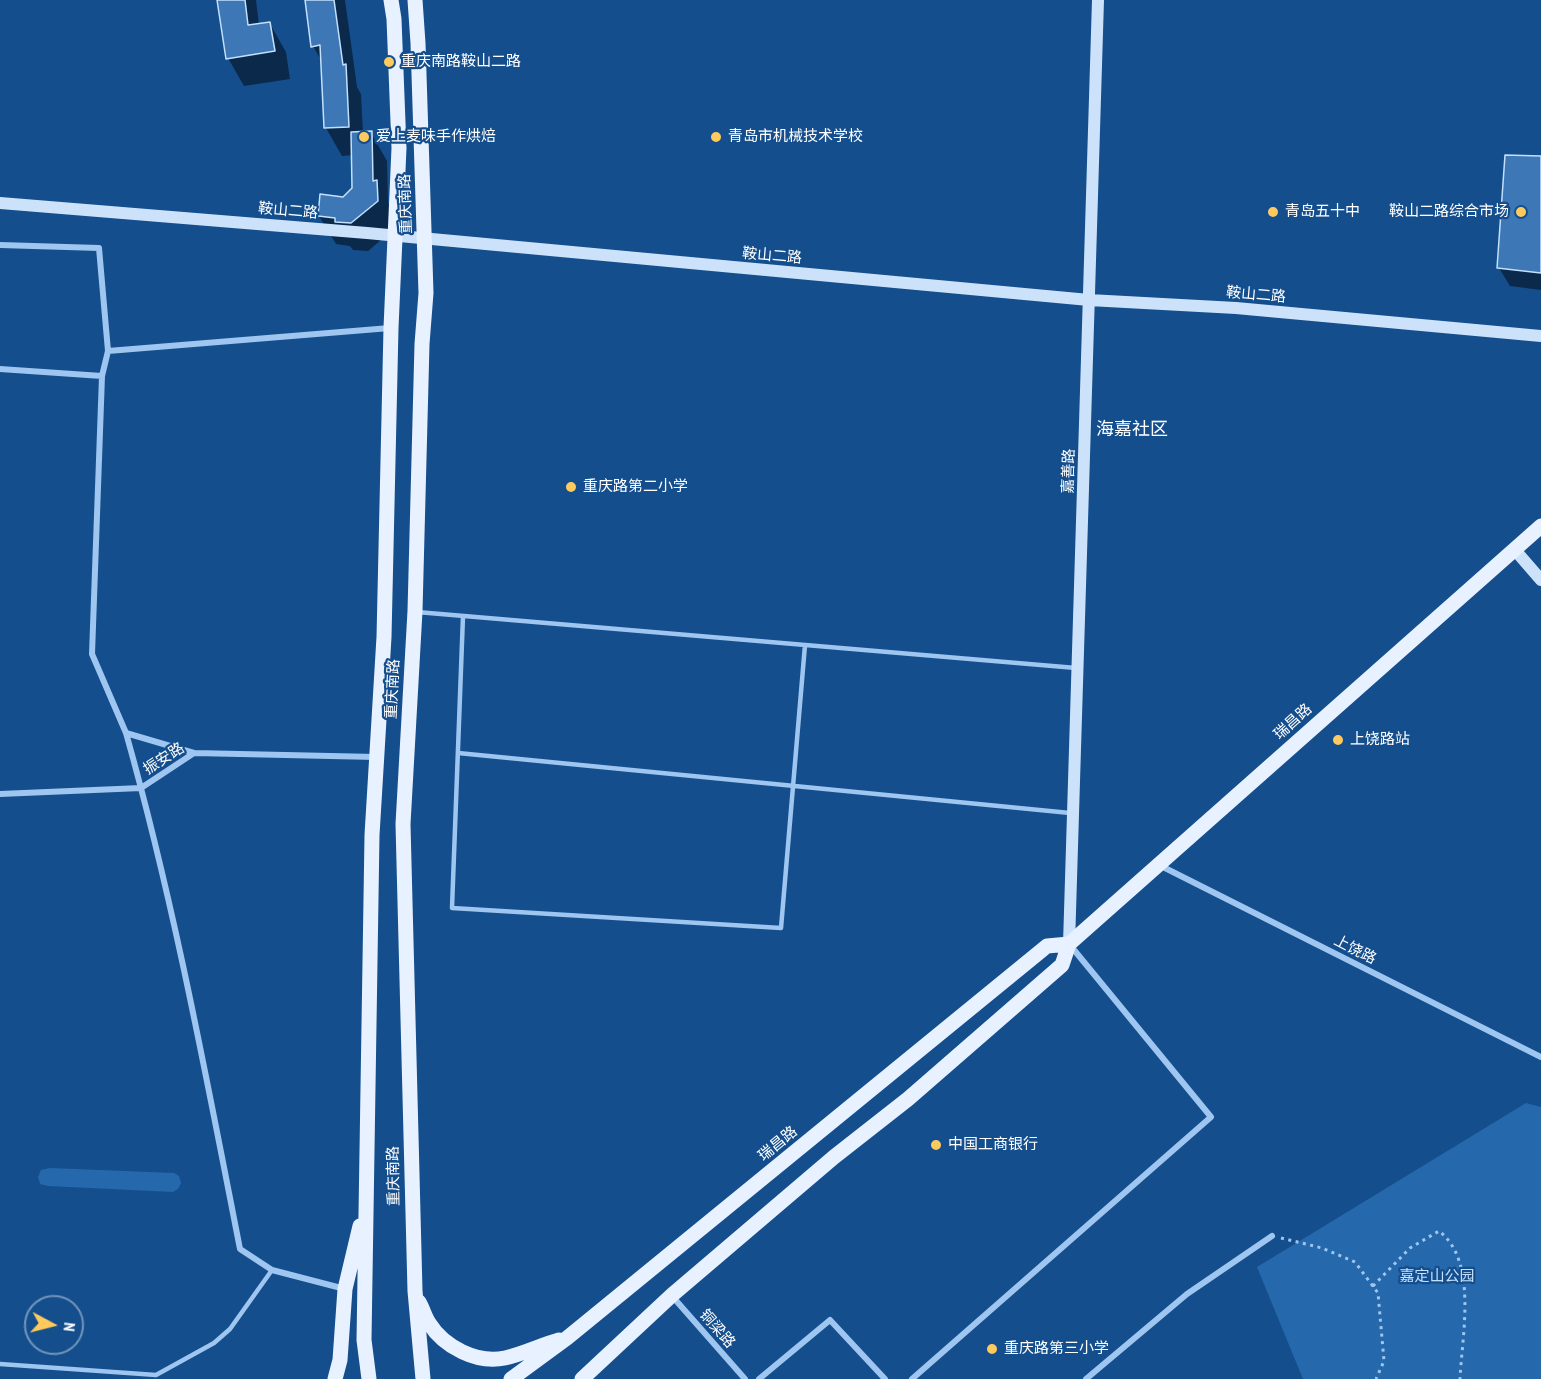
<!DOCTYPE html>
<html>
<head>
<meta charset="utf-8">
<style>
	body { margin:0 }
	#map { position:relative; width:1541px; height:1379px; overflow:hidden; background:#144e8d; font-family:"PT Sans Narrow",sans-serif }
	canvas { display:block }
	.north { position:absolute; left:24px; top:1295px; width:60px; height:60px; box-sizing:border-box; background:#144e8d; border:2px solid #7295bb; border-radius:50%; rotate:97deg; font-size:16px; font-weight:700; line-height:24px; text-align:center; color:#fff }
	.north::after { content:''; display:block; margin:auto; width:21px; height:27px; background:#ffca5d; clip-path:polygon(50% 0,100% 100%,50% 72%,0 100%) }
</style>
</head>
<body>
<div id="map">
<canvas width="1541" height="1379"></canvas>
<div class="north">N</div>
</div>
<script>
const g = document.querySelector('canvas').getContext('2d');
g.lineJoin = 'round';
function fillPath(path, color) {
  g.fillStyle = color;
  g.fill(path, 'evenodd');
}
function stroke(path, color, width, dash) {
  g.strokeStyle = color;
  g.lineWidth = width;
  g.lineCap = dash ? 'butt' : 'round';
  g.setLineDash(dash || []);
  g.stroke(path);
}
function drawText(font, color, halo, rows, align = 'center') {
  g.font = font + ' "PT Sans Narrow","Noto Sans SC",sans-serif';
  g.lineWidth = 4.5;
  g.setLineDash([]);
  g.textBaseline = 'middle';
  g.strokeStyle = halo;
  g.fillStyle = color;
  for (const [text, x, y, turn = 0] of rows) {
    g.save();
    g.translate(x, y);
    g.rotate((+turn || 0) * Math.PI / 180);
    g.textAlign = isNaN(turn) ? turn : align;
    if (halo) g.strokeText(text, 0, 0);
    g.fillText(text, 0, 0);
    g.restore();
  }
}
fillPath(new Path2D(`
	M1526,1103L1541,1107V1379H1303L1257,1267Z
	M50,1168L174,1173L179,1176L181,1183L178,1189L173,1192L48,1186L40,1184L38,1177L41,1170Z`), '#2668ac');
fillPath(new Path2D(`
	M219,0H256L259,25L270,24L286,52L290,79L244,86L228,58Z
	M307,0H345L357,87L361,94L363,133H371L387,161L388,203L392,210L393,230L368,251L353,250L350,246L336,244L319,216L344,199L354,189L353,155L342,156L326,128L322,62L313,46Z
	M1541,158V290L1510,286L1499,268Z`), '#0007');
const building = new Path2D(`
	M217,0H245L248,25L270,22L275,51L226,59Z
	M305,0H334L343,65L346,64L349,127L324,128L320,45L311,47Z
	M372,131L373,181L377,180L378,201L351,223L335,222V218L318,216L320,194L343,197L352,188L351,132Z
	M1505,155L1541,156V273L1497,268Z`);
fillPath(building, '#3d77b6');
stroke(building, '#c4e0fc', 1.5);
stroke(new Path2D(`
	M1281,1238L1322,1248L1355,1262L1378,1293L1384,1361L1376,1379
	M1373,1286L1410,1248L1439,1231C1478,1261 1462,1335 1460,1379`), '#9ec6f0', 3, [3, 4.5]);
stroke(new Path2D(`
	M417,612L1076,668
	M463,616L452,908L781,928L805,645
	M458,753L1070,813
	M0,1364L156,1375L214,1343L230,1329L272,1270`), '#9ec6f0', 4.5);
stroke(new Path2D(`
	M0,245L99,248L108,351L102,376L0,369
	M108,351L390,328
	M102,376L92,654L126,733L194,753
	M126,733C174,903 206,1076 240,1249L272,1270L345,1289
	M0,794L141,788L194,753L376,757
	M1159,865L1541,1057
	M672,1296L745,1379
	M759,1379L830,1320L885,1379
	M912,1379L1211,1117L1070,945
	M1086,1379L1187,1294L1272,1236`), '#9ec6f0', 6);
stroke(new Path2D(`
	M0,203L367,233L1089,300L1236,308L1541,336
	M1515,550L1541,580
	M1069,944L1098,0`), '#cce2fb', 12);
stroke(new Path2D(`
	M415,0L418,43L426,293L422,344L415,611L403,824L415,1291L423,1379
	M419,1302C423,1309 425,1317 429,1323C444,1347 477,1364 505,1358C523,1354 541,1345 559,1340
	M335,1379L340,1360L345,1289L360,1226
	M369,1379L364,1340L372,835L384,637L391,328L399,148L394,19L391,0
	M511,1379L567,1338L1047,946L1069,944
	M582,1379L672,1295L834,1157L908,1099L1062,965L1069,944L1541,526`), '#e7f1ff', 15);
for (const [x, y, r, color] of [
	[389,62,6,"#ffca5d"],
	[364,137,6,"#ffca5d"],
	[716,137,6,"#ffca5d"],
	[1273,212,6,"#ffca5d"],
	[1521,212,6,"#ffca5d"],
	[571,487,6,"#ffca5d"],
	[1338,740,6,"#ffca5d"],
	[936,1145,6,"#ffca5d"],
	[992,1349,6,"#ffca5d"]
]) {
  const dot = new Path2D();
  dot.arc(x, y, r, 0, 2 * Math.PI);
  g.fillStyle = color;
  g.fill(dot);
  stroke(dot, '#144e8d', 2);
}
drawText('15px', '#fff', '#144e8d', [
	["重庆南路鞍山二路",401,62],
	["爱上麦味手作烘焙",376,137],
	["青岛市机械技术学校",728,137],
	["青岛五十中",1285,212],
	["鞍山二路综合市场",1509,212,"right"],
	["重庆路第二小学",583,487],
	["上饶路站",1350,740],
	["中国工商银行",948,1145],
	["重庆路第三小学",1004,1349]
], 'left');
drawText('15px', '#fff', '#144e8d', [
	["重庆南路",406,204,-92],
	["鞍山二路",288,211,5],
	["鞍山二路",772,256,5],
	["鞍山二路",1256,295,5],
	["嘉善路",1069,471,-88],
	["重庆南路",393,689,-87],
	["瑞昌路",1293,722,-42],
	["振安路",164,759,-33],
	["上饶路",1355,950,27],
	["瑞昌路",778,1144,-39],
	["重庆南路",394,1176,-91],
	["铜梁路",717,1329,49]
]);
drawText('15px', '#c4e0fc', '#144e8d', [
	["嘉定山公园",1437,1277]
]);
drawText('18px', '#fff', '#144e8d', [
	["海嘉社区",1132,430]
]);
</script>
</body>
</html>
